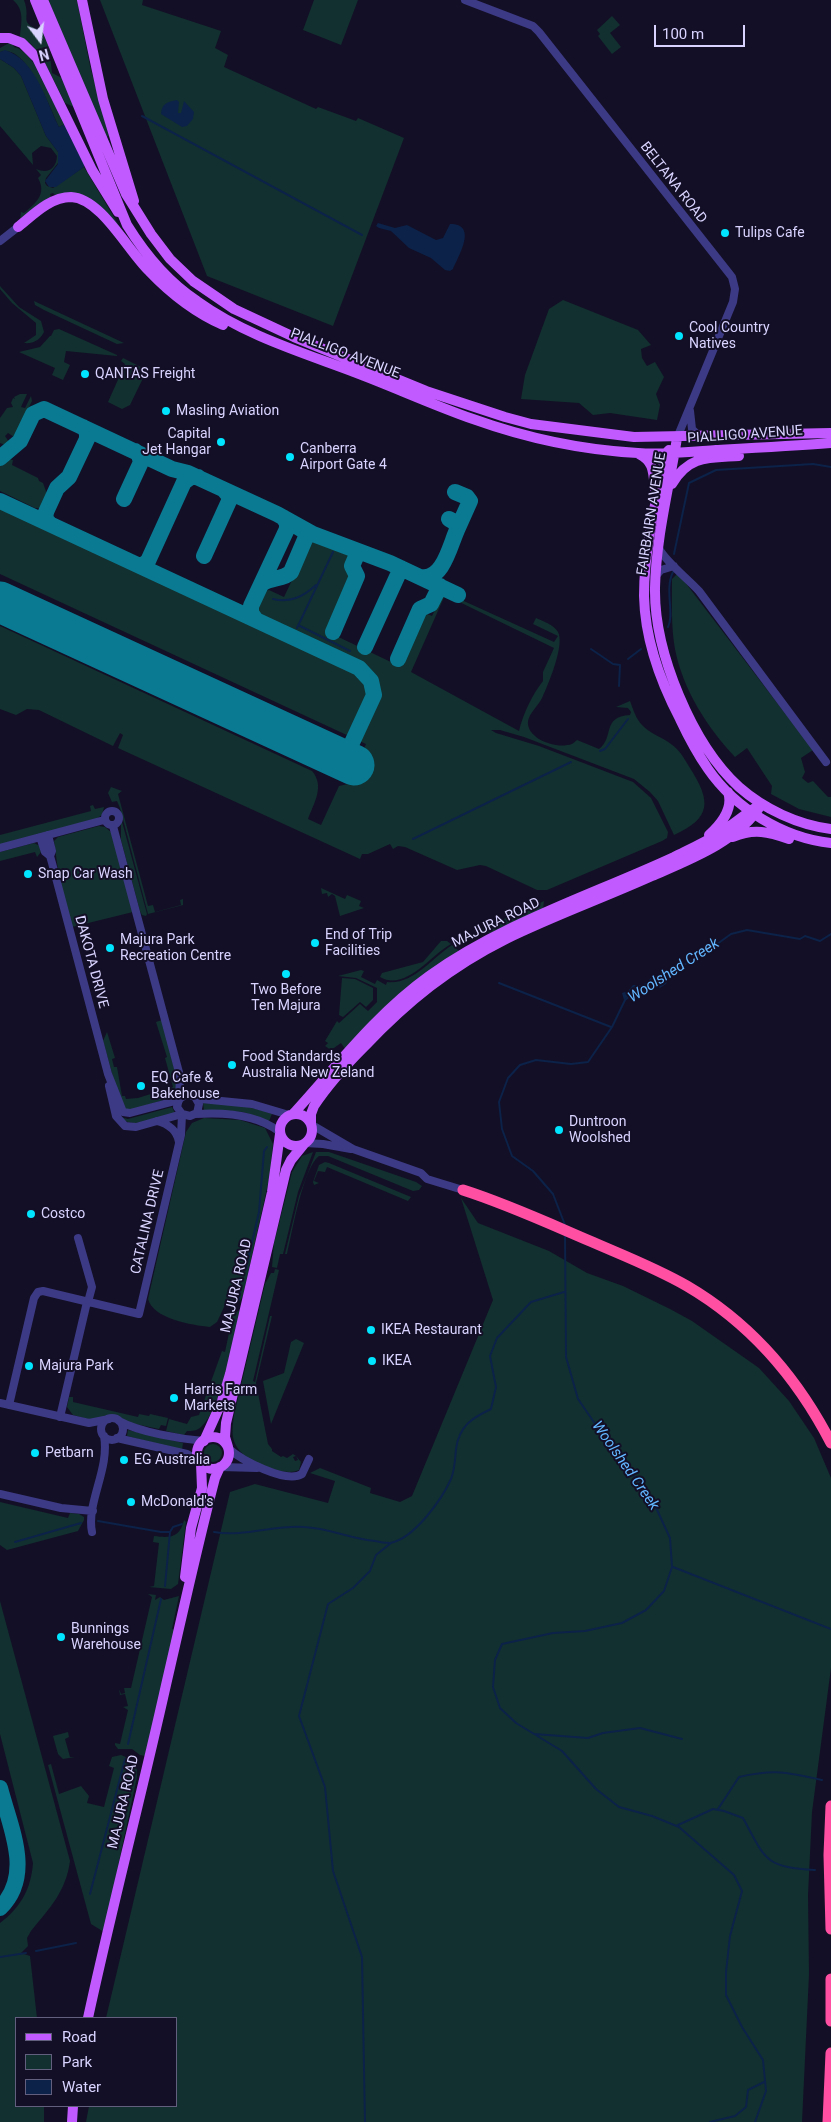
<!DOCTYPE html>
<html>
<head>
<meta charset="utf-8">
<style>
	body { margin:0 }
	#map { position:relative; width:831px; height:2122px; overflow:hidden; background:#130f26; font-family:Roboto,sans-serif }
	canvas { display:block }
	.legend { position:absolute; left:15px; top:2017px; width:162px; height:90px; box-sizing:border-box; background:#130f26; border:1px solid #625e7d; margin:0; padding:6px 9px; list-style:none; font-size:15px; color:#d9d4ff }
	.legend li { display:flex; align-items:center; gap:10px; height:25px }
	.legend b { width:25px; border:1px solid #625e7d }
	.north { position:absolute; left:15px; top:15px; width:50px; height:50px; -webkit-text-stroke:4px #130f26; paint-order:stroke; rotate:165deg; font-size:14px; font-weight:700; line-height:20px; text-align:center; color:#d9d4ff }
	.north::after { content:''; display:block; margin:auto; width:18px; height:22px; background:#d9d4ff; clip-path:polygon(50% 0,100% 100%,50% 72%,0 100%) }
	.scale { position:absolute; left:654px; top:25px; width:91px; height:22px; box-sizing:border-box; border:2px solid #d9d4ff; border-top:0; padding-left:6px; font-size:15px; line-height:18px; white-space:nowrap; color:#d9d4ff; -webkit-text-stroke:4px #130f26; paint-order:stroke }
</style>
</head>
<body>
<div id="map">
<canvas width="831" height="2122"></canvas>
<ul class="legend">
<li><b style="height:6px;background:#c25bff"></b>Road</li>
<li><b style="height:14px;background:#12302f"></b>Park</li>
<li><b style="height:14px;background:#0c2248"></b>Water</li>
</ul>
<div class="north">N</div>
<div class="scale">100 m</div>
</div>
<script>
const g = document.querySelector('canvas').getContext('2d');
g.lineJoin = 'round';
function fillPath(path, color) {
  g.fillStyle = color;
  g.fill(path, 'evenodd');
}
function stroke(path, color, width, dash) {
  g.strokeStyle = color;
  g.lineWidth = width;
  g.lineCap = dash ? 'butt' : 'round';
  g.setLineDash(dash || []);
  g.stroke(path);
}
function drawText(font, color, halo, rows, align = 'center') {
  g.font = font + ' Roboto,sans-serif';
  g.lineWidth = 4;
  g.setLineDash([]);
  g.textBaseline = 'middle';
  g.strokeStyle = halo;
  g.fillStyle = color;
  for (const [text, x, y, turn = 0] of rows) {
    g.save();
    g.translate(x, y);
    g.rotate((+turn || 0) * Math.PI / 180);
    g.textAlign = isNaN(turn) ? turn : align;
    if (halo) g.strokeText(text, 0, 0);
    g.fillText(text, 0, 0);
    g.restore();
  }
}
fillPath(new Path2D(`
	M13,0H24C32,22 16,20 44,33L49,45L52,73L62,78L74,107L65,103L43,59L31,44L20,37C21,23 25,10 13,0Z
	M48,0H77L90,66L109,136L106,137Z
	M100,0H143L142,5L221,31L215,48L228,55L224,67L316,109L318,107L356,121L358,118L404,138L333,326L207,276Z
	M314,0H358L341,45L303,30Z
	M612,16L620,25L610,33L621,47L612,54L598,36L600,34L597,30Z
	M9,43L13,45L14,47C36,51 55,105 65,124L59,127C51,110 26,42 0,52V48Z
	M0,59L14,68L21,76L46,136L58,152V163L46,178L45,183L47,186L53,188L84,167L121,229L105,212L55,195L53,193L50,194L51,197L20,222L21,212L24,213C36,203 47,194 38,178L41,175L36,169C48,174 56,169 57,156L51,148L41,146L32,153L33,165L0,126Z
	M0,286L19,307L41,321L44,332C40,340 33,344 24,343L36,335V323L12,303L0,289Z
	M563,300L638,330L651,345L641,349L642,358L647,366L655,362L664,377L656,394L660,405L657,420L610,413L593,415L579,403L521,399L525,375L549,309Z
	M34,301L124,343L117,344L44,310L35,305Z
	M59,329L117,355V356L66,351L64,362L70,365L63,380L52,375L55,368L19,352L40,347L50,336H51L54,330Z
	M123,358L147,370L130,405L122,409L108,402L125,364L121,361Z
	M20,394H27L21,407L25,408L31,396L32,401L14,437L8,433L5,436L9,442L5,445L0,443V418L7,408L13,407L11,403L13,398L15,399L14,397Z
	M7,459L13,460L12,465L38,478L39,481L43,483L47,494L40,508H35L0,491V464Z
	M0,506L264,629L267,627L352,666C386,688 364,709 351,737L0,574Z
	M313,536L353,554C349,561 343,570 353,575L328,632L393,663L401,666L425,613L432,616L444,592L554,642L558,636L533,624L536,618C543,621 554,625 558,632C565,645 548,685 542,698C538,706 530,712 528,721C526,738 554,748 567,745C571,745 574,743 577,740L599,749C615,737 601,717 630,715L631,712L628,708L616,707L630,701C633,709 636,719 642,725C650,734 662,737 671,744C680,750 685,760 690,768C711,801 712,818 674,835L658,801L650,792L634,779L524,737L500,730H491L496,733L539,746L633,782L651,798L668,832L667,838L662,841L547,890H537L486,866L480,865L457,870L405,847L398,846L393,849L390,844L368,854H362L360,859L118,748L123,735L120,733L113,746L39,710L27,709L16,715L0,709V626L312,771C325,786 314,803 308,819L321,825L339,786L348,784L366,744L357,740C369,714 388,693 366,668L269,621L257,611L265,591L269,590L284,597ZM445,595L554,648L543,672V681C532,695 523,714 519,731L411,672Z
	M678,573L813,750L801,758L805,772L802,778L808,783L813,781L828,797H831V817L799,809L771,794L772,786L747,748L735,757C707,727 683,690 675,649C671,627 672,602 672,579Z
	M111,787L122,791L118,794L148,906L153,905L155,912L181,905L180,900L183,899V905L148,914L120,808L117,801L112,802L108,793Z
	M93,805L95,809L104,807L102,815L96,819L0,845V835L91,811L90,806Z
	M121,818L147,914L146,916L142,915L140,911L121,840Z
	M99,826L105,827L111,832L133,912L72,927L59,877L54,841L58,837Z
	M34,843L40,846L41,852L37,857L35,852L0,861V852Z
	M321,888L345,899L347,895L361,901L359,906L364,908L340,916L335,896L332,894L328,897L327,893L322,894Z
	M544,901L543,909L491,933L479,930Z
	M441,941H447L451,944C431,955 405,992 380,977L382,973L423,962Z
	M452,945L459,951C414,979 383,1012 345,1049L341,1043L331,1050L325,1046L328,1043L325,1041L337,1021L339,1023L360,1004L368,1011L377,1002V988L356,978L338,976L361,970L364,971L361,977L375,984L377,980L386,985L387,982C413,985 432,958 452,945Z
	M342,978L355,979L373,988V1000L366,1007L360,1002L343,1017L339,1015Z
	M162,1020L178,1084L176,1096L132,1110L125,1109L115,1084L103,1041L107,1032L115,1058L112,1059L114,1067H117L122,1096H125L126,1099L138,1098L173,1087L165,1058L167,1057L156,1022Z
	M203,1103C228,1104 249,1105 272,1114L269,1121L243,1112L204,1110Z
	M172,1107L175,1113C162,1116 130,1131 121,1117L128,1119Z
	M204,1118L240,1120L265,1128L273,1144L270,1175L243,1296L240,1301L225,1305L217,1322L210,1327C192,1325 153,1319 148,1299L186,1132L192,1123Z
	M313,1152L298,1192L283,1254H280L277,1268L272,1267L274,1243L292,1172L302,1156Z
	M316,1152H329L416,1182L422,1186L419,1190L413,1191L328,1156H319C303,1168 292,1233 287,1254H285L299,1196Z
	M325,1162L329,1163L411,1197L408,1201L327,1167L325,1172L318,1171L314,1181L319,1183L314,1185L313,1182L319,1165Z
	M461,1198L478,1223L549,1251L587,1273L623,1286L670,1309L692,1321L759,1368L789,1401L814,1438L831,1478V1668L812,1812L808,1895L809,1974L802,2122H86L89,2106H176V2018H106L230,1492L255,1484L328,1503L335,1481L310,1473L320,1468L371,1488L370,1493L400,1502L412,1496L493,1300Z
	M275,1269L279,1270L253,1381L255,1382L270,1316H272L256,1383L268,1444L272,1449V1451L281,1457L283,1456L287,1458L293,1454L296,1456L293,1457L295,1461L298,1460L296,1456L301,1462L299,1470C285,1477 256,1463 242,1456L243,1454C230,1442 232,1431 234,1415L265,1284L271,1273H274Z
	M240,1310C233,1338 222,1409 201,1427C197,1431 192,1431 187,1431L184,1435L166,1431L169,1419L187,1424L191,1417L199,1415L222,1351L225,1352L233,1314Z
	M296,1339L304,1343L271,1424L263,1381L284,1373L291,1342Z
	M69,1397H73V1402L138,1417L139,1414L149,1416L150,1414L168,1418L166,1426L161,1425L159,1429L126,1422L114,1415L95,1421L73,1415L67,1407Z
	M128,1430L183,1443L182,1450L127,1436Z
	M204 1453a9 9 0 1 1 18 0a9 9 0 1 1-18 0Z
	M0,1502L68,1518L70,1513L79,1514L84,1517V1520L78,1531L7,1550L0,1545Z
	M184,1520L186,1522L178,1584L171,1589L149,1587L154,1586L159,1543L153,1542L154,1536C170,1538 180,1538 184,1520Z
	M148,1594L156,1595L155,1600L160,1597L164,1600L179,1596L172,1629L175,1630L145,1756L140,1755L132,1749H118L115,1745V1743L120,1744L128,1710L123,1707L128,1706L125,1694L120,1695L119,1689L121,1694L125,1693L124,1688H131L152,1597Z
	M0,1601L70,1861C66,1891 50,1908 31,1931L27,1938L28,1946L21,1953L30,1956L37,2018H16V2106H44V2122H0V1923C21,1907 31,1889 33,1863L0,1734Z
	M68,1732L69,1737L65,1739L70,1757H75L63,1759L58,1754L53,1736Z
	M121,1755L133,1760L137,1770V1777L104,1932L91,1924L48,1765L51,1764L59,1794L81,1786L89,1796L87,1803L104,1807L114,1768L109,1766L112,1757Z`), '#12302f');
fillPath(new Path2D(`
	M5,50C36,60 46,101 59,127L65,124L84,164V167L56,187H49L45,181L58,164V152L46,136L21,76L14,68L0,59V52Z
	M177,100L179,102L178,113H181L184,101L194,112L193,119L187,126L182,127L161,114C162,103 167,102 177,100Z
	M378,223L395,228L407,225L436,240L443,238L450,224C478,224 459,255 453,269L450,271L445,270L431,258L409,248L391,231L379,228L376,226Z
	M671,975L666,984L660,988L656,985V988C645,992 632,992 624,1000L622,993L628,991L633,985H643L653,976Z`), '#0c2248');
stroke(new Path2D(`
	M142,116L362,235
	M674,554L689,483L716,470L813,464L831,467
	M273,599C290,603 303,597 316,585
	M298,625L350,651
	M668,627C675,614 664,590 673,572
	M297,628L333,552
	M591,649L613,664L620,665L619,686
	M628,659L641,649
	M600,751L605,749L628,719
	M413,839L571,762
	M665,976L680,968L705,950L713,947L731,934L747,930L800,939L805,936L820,941L831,934
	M499,983L611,1027
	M565,1225L553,1194L533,1171L512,1156L502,1129L499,1102L508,1078L520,1065L536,1060L571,1064L588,1062L612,1027L625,1000L631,995
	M565,1235L566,1357L578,1399L611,1447L652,1499L670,1538L672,1567L664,1591L646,1610L622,1623L585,1631L553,1633L502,1644L495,1660L493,1687L500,1708L516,1723L562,1751L596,1789L619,1807L652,1816L679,1827L734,1875L742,1891L730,1936L726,1972V1995L742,2027L763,2060L766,2091L755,2122
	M246,1268L259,1212L264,1151L267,1147
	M239,1299L240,1292
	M98,1521L161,1532H170L173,1527L182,1524
	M214,1532C244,1537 274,1525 304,1527C329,1528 351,1539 375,1541C379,1542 386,1543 390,1543C414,1539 442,1499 451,1479C455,1469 455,1459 456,1449C459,1426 472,1418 491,1409L496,1387L490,1356L497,1338L531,1302L564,1292
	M15,1542L81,1523
	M673,1567L831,1629
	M165,1586L170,1532
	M534,1734L588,1738L603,1733L640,1728L682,1739
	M128,1744L161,1599
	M718,1809L739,1777C774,1769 787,1772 822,1780
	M676,1826L713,1809L724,1811L743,1818C766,1860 764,1867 815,1870
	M90,1894L125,1759
	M36,1951L76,1943
	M0,1957L26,1953
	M365,2122L362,1957L333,1871L325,1787L299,1716L328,1604L353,1588L370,1571L376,1555L391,1543
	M710,2122L735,2116L746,2107L748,2090L764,2082`), '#0c2248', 2);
stroke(new Path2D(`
	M0,458L20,441L33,414L44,409L172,469L188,473L277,514L313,534L390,563L458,595
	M455,492L467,497L470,501L457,530
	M124,499L141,462L139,455L135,451
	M0,501L359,668L371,681L374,695L344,760
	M49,523L45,519L46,512L57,488L69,477L87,439V432L83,427
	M204,556L229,501V496L224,490
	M138,565H143L148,561L184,482L191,477H198
	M421,577C443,581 450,545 457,530L456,523L449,519
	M262,584C271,577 283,580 291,572L306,537L304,531L296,526
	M256,620L251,613V606L287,529V523L283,517
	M333,632L357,576L352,566L358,552
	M365,647L401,568
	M398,659L420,609L431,604L440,586
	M0,1788C10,1827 34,1875 0,1908`), '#0a7a92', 16);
stroke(new Path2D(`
	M0,602L354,765`), '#0a7a92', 41);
stroke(new Path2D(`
	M465,0L533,26L539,32L732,277L735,289L733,302L677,438
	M0,241L18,227
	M690,411L692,429L699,436
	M659,548C664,560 688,579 699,591L826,762
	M655,577L661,570L674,566
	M105 818a7 7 0 1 1 14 0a7 7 0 1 1-14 0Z
	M113,826L180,1076L179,1099
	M48,835L52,851L50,856
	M40,837L45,852L50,856L52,863L108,1074L123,1112L130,1113L179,1100
	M0,848L104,820
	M109,1086L116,1116L125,1126L136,1127L182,1114
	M195,1097L199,1104L197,1113L190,1116L182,1114L177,1107L179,1099L187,1094L201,1099L252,1104L289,1115
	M195,1114C224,1112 257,1114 280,1132
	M157,1121C168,1124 177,1130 179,1142
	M312,1125L353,1149L421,1173L427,1179L463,1190
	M305,1143L323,1144L351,1149
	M78,1238L92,1287L88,1302
	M0,1403L89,1423L109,1419
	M9,1405L34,1298L38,1292L43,1291L139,1314L181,1135L182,1115
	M60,1417L87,1302
	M101 1429a11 11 0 1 1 22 0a11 11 0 1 1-22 0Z
	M119,1421C139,1432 180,1439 204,1441
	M117,1438L187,1454L200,1462
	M228,1448C241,1460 286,1484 302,1474L309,1459
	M221,1467L257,1468
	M0,1494L61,1508L93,1511
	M92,1532C86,1503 110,1469 104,1436`), '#3d3a85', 8);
stroke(new Path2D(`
	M35,0L127,225C145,254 168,282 197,301C244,335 301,352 354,372C394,387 433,405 473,419C526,438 582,450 638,453C664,455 690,452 716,450C754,448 793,446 831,443
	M43,0L126,194L151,234L170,259L193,281L234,309L294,337L426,391L505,417L531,424L634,437L831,433
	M82,0L103,99L134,201
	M0,38H9L22,43L37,58L92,170L118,212
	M18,227C33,215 50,197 71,197C101,198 128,251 149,271C169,292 196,313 223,325
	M677,438C669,488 656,538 655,588C654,652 692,744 739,787C764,809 798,825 831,829
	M669,450L666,453C656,500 644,548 644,596C645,640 660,681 680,719C688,736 697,753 708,769C735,808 783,838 831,843
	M639,454C655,462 653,474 655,490
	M672,484C689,455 709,458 739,456
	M709,835C721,824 734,809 728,792
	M733,837C754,828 769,832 789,839
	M280 1130a16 16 0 1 1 32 0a16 16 0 1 1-32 0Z
	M293,1114C336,1067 376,1014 429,976C503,923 592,895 674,857C688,850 704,843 718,834C733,825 746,813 761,804
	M311,1124V1114L314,1106C328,1085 347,1064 365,1046C408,1001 450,967 506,939C553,916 603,898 652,876C689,860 739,841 761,805
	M197 1453a16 16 0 1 1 32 0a16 16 0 1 1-32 0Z
	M204,1441L222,1401L230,1374L272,1192L280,1134
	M228,1447L225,1437L226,1423L286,1170L291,1160L304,1144
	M185,1577L191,1528L202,1488L201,1463
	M88,2018C112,1907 141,1797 166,1685C182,1616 197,1547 215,1478L220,1467
	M72,2122L73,2106`), '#c25bff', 10);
stroke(new Path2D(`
	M463,1190C507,1204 548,1223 590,1241C622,1255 656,1268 687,1286C750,1323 798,1379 831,1443
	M831,1806L829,1855L831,1929
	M831,1979V2021
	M828,2122L831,2053`), '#ff4fa3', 11);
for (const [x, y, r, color] of [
	[725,233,5,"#00e5ff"],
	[679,336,5,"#00e5ff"],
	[85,374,5,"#00e5ff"],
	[166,411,5,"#00e5ff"],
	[221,442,5,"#00e5ff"],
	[290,457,5,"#00e5ff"],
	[28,874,5,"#00e5ff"],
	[315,943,5,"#00e5ff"],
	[110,948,5,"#00e5ff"],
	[286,974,5,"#00e5ff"],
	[232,1065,5,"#00e5ff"],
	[141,1086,5,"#00e5ff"],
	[559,1130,5,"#00e5ff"],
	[31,1214,5,"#00e5ff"],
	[371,1330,5,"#00e5ff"],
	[372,1361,5,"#00e5ff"],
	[29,1366,5,"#00e5ff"],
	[174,1398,5,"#00e5ff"],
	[35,1453,5,"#00e5ff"],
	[124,1460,5,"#00e5ff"],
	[131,1502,5,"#00e5ff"],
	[61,1637,5,"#00e5ff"]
]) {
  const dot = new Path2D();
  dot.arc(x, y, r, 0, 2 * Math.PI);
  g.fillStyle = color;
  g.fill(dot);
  stroke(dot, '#130f26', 2);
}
drawText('14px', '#d9d4ff', '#130f26', [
	["BELTANA ROAD",673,183,52],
	["PIALLIGO AVENUE",345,354,21],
	["PIALLIGO AVENUE",745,435,-4],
	["FAIRBAIRN AVENUE",652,514,-81],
	["MAJURA ROAD",496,923,-26],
	["DAKOTA DRIVE",91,962,75],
	["CATALINA DRIVE",148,1222,-77],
	["MAJURA ROAD",237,1286,-77],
	["MAJURA ROAD",124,1802,-77]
]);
drawText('14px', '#d9d4ff', '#130f26', [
	["Tulips Cafe",735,233],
	["Cool Country",689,328],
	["Natives",689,344],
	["QANTAS Freight",95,374],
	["Masling Aviation",176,411],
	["Capital",211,434,"right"],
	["Jet Hangar",211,450,"right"],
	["Canberra",300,449],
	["Airport Gate 4",300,465],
	["Snap Car Wash",38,874],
	["End of Trip",325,935],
	["Facilities",325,951],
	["Majura Park",120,940],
	["Recreation Centre",120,956],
	["Two Before",286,990,"center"],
	["Ten Majura",286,1006,"center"],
	["Food Standards",242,1057],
	["Australia New Zeland",242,1073],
	["EQ Cafe &",151,1078],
	["Bakehouse",151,1094],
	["Duntroon",569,1122],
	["Woolshed",569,1138],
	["Costco",41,1214],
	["IKEA Restaurant",381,1330],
	["IKEA",382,1361],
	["Majura Park",39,1366],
	["Harris Farm",184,1390],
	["Markets",184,1406],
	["Petbarn",45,1453],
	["EG Australia",134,1460],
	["McDonald's",141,1502],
	["Bunnings",71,1629],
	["Warehouse",71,1645]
], 'left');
drawText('italic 15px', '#62b6ff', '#130f26', [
	["Woolshed Creek",674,971,-33],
	["Woolshed Creek",625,1466,55]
]);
</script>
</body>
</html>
